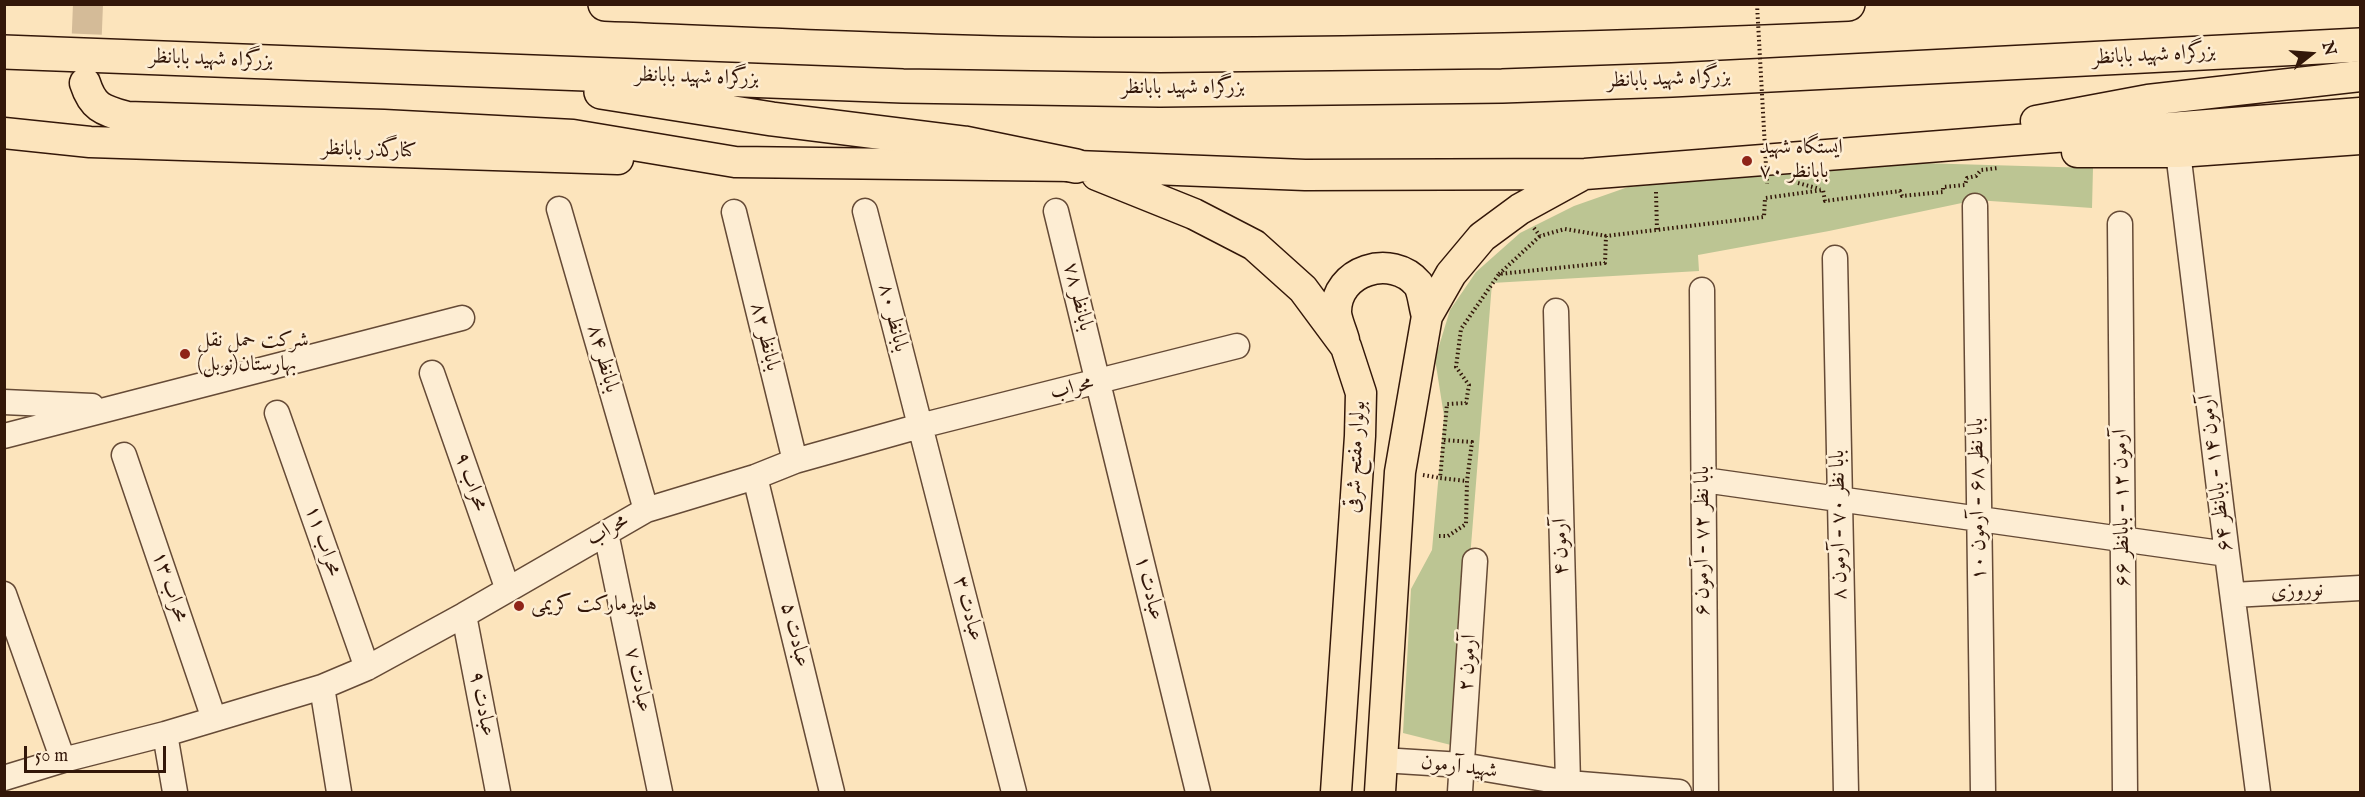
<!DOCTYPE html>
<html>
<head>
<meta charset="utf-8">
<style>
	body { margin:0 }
	#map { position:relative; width:2365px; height:797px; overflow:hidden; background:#fce4bc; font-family:"IM FELL English",serif }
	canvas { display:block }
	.frame { position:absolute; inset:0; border:6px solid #331709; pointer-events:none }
	.north { position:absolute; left:2281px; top:24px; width:60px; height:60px; -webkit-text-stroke:4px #fdedd3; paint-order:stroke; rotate:73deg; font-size:16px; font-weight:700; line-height:24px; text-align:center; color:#331709 }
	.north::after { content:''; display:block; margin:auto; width:21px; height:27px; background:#331709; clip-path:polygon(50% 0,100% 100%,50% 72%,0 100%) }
	.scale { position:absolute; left:24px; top:746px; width:142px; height:27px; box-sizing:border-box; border:3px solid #331709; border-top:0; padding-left:8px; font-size:18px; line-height:21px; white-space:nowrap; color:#331709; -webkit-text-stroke:4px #fdedd3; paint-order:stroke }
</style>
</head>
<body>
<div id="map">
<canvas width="2365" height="797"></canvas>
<div class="frame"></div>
<div class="north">N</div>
<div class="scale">50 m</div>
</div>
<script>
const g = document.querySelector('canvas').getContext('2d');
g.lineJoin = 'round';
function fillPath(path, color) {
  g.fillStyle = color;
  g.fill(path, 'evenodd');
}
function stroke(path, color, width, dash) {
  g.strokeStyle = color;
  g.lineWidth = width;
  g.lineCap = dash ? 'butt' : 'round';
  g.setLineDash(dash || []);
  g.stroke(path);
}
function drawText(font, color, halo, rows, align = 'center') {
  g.font = font + ' "IM FELL English",Amiri,serif';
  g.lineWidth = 5;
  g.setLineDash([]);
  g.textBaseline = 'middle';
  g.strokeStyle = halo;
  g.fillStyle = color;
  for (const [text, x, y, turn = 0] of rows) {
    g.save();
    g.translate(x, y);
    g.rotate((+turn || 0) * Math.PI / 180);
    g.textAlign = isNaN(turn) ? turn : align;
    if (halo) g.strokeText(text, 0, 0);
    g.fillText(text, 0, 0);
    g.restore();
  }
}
fillPath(new Path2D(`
	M1884,162L2093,168L2092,208L1976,200L1829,231L1698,255L1699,271L1492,283L1455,746L1403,733L1411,589L1432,550L1444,416L1435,359L1450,310L1476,272L1520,233L1574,206L1628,187Z`), '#bcc593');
stroke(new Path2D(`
	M85,79L88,4`), '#d4bb98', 30, [30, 15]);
const minor = new Path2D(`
	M2178,152L2227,554L2258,792
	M1975,206L1983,792
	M559,209L646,510
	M865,211L1014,792
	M1056,211L1198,792
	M734,212L795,461
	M2120,224L2125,792
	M1835,258L1846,792
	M1702,290L1706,792
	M1556,311L1568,783
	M432,373L508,590
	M4,402L92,406
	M277,413L367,668
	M4,436L462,318
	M124,455L214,719
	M755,477L832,792
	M1704,480L2227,554
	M606,533L660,792
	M4,594L63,760
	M2233,595L2360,588
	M464,615L498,792
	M322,687L339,792
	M165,734L175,792
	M1382,760L1462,765L1568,783L1679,792
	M4,778L63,760L165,734L322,687L367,668L464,615L646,510L755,477L795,461L920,426L1237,346
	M1460,792L1475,561`);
const major = new Path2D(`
	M85,83C93,108 103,110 127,117L384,125L573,135L735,162L1076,166L1305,175L1585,174L2360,113
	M2036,121L2148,100L2360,76
	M4,133L90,142L618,159
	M2077,152H2178L2360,139
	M1097,175L1194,214L1254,245L1303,289L1346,347L1361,393L1360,436L1336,792
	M1344,340C1342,332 1337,322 1336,313C1335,270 1392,253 1418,284C1423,291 1424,307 1427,316
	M1380,792L1400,472L1427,316L1451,274L1482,237L1520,209L1582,175`);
const highway = new Path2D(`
	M605,4C792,11 980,21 1167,20C1394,19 1622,14 1848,4
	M4,52L903,86L1160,90L1502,86L1672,80L2360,45
	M601,92L772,119L964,143L1076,166`);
stroke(minor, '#654a36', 27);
stroke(major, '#331709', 33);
stroke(highway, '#331709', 36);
stroke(new Path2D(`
	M1798,183L1820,189
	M1656,192L1657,230
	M1534,228L1540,236L1565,229L1606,236
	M1499,274L1540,236
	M1444,440L1472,442L1467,481
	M1423,475L1440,478
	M1439,536H1448L1466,524L1467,481L1440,478L1447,404L1466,403L1469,385L1456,367L1461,329L1499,274L1605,263L1606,236L1764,217L1765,198L1823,190L1825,201L1900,191L1902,196L1943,192V187L1965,185L1967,178L1976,176L1981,170L1998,168`), '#331709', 4, [1.5, 3]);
stroke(minor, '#fdedd3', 24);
stroke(major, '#fce4bc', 30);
stroke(highway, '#fce4bc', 33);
stroke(new Path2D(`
	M1757,4L1767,184`), '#331709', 4, [1.5, 3]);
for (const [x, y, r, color] of [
	[1747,161,6,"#8f2418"],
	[185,354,6,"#8f2418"],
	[519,606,6,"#8f2418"]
]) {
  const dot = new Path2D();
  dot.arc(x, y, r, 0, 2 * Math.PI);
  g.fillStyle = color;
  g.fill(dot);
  stroke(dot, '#fdedd3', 2);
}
drawText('21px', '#331709', '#fdedd3', [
	["بزرگراه شهید بابانظر",2154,56,-3],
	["بزرگراه شهید بابانظر",211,60,2],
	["بزرگراه شهید بابانظر",697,78,2],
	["بزرگراه شهید بابانظر",1669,80,-2],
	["بزرگراه شهید بابانظر",1183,89],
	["کنارگذر بابانظر",369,151,2],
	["بابانظر ۷۸",1077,297,76],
	["بابانظر ۸۰",892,318,76],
	["بابانظر ۸۲",764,337,76],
	["بابانظر ۸۴",602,359,74],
	["محراب",1072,389,-14],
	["بولوار مفتح شرقی",1357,457,-87],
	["آرمون ۱۴ - بابانظر ۶۴",2217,473,-97],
	["محراب ۹",470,482,70],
	["بابا نظر ۶۸ - آرمون ۱۰",1979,499,-91],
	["آرمون ۱۲ - بابانظر ۶۶",2123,508,-91],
	["بابا نظر ۷۰ - آرمون ۸",1840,525,-91],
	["محراب",608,531,-30],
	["محراب ۱۱",322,541,71],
	["بابا نظر ۷۲ - آرمون ۶",1704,541,-90],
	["آرمون ۴",1562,547,-91],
	["محراب ۱۳",169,587,71],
	["عبادت ۱",1148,588,76],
	["نوروزی",2297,592,-3],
	["عبادت ۳",967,609,75],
	["عبادت ۵",794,635,76],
	["آرمون ۲",1469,663,-86],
	["عبادت ۷",637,680,78],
	["عبادت ۹",481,704,79],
	["شهید آرمون",1459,768,7]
]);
drawText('21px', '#331709', '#fdedd3', [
	["ایستگاه شهید",1759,149],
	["بابانظر ۷۰",1759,173],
	["شرکت حمل نقل",197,342],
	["بهارستان(نوبل)",197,366],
	["هایپرمارکت کریمی",531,606]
], 'left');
</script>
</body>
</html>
